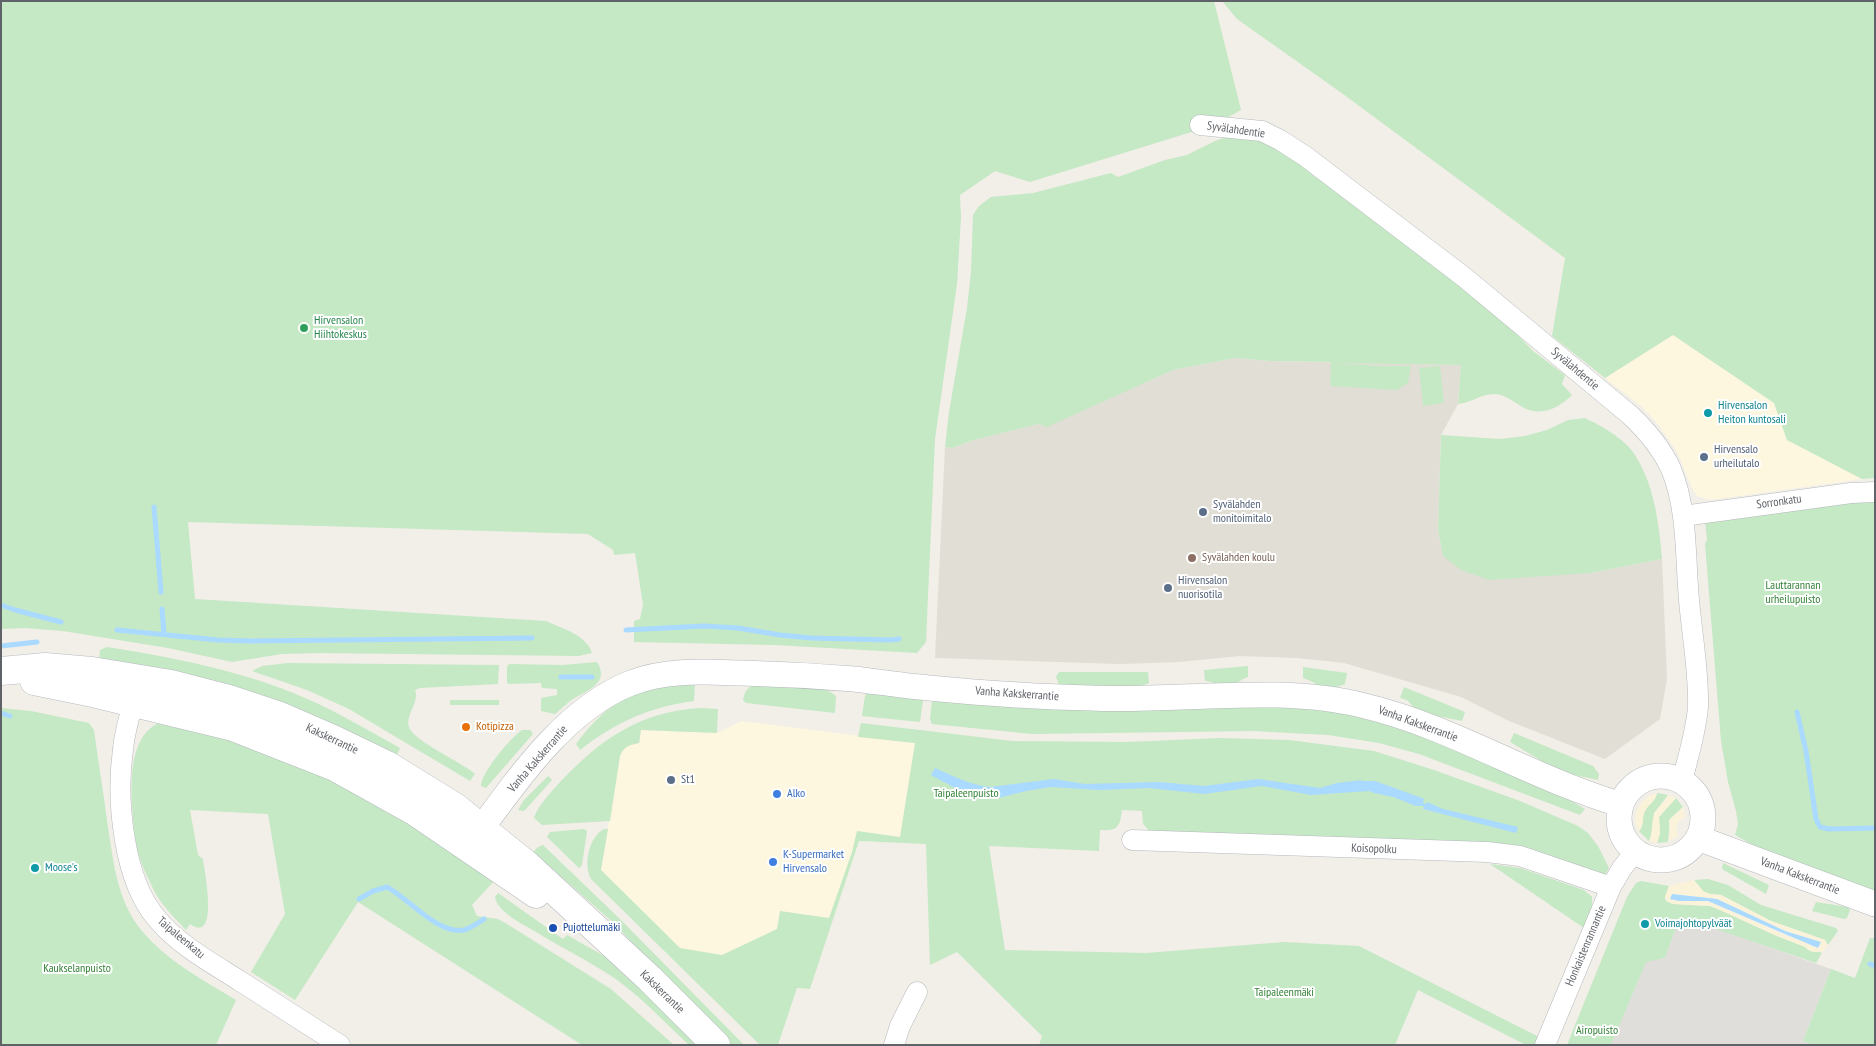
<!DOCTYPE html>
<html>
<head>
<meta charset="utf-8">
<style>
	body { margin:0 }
	#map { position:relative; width:1876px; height:1046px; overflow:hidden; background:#f1efe8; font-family:"PT Sans Narrow",sans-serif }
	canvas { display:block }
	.frame { position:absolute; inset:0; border:2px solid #5f6368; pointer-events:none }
</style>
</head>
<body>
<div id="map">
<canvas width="1876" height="1046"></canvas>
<div class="frame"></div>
</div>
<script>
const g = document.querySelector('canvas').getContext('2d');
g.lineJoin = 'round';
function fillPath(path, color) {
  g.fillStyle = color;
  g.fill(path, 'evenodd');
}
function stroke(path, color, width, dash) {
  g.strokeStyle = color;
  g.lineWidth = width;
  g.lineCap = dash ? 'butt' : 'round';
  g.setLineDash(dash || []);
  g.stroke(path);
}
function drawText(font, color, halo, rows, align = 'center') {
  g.font = font + ' "PT Sans Narrow",sans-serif';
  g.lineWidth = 4;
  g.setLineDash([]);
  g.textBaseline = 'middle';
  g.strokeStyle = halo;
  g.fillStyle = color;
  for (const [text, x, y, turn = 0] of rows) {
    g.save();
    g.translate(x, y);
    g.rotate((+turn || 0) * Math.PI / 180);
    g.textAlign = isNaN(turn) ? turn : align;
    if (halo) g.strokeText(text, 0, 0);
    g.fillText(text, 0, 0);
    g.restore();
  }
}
fillPath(new Path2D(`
	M1673,335L1774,403L1787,440L1862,479L1710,500L1697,496L1691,486L1677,452L1657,423L1642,407L1605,378Z
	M742,721L915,743L900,842L859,841L810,989L797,988L778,1045H776L601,870L620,756L623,750L627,746L640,743L641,730L717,733Z`), '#fef7e0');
fillPath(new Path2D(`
	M1680,916L1831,969L1803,1041L1812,1045H1611L1646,961L1665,958Z`), '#e0deda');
fillPath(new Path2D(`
	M1235,358L1270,361L1461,365L1458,404L1441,435L1438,530L1443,556L1590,573L1662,559L1667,679L1660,719L1605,759L1509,721L1461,697L1344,663L1297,658L1240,656L1179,662L1120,664L935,658L945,447L952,448L974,440L1039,424L1047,426L1173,370Z`), '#e1ded6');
fillPath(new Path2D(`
	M1,1H1214L1241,110L1214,125L1030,182L995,171L960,195L961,217L957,284L935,439L926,642L917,653L774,645L634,642V621L640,619L643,605L635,553L614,555L613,550L588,534L188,522L195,599L546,621C561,628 587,635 592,653L579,656L319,653L282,654L232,662L168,648L63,631L25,628L1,629Z
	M1222,1H1875V478L1862,479L1787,440L1774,403L1673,335L1605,378L1552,336L1565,258L1343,94L1237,19Z
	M1239,133H1252L1291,155L1314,176L1385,226L1513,330L1533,351L1565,375L1562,384L1572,395C1560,407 1543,416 1526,409C1516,404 1507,395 1495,394C1481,393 1472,403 1458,404L1461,365L1335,363L1378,366H1411L1408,383L1397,390L1330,386L1331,362L1270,361L1235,358L1173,370L1047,427L1039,424L974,440L952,448L945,447L949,412L967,308L971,272L973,215L979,206L991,197L1033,193L1111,173L1118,177L1165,160L1187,155L1215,141Z
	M1440,366L1444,403L1423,406L1419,368Z
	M1585,418C1600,425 1623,438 1633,452C1654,483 1659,522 1662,559L1590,573L1489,580L1461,570L1443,556L1438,530L1441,435L1500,439L1525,436L1547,430L1568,420Z
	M1875,498V894L1765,852L1735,835L1738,824L1736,811L1728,782L1721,741L1705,544L1707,540L1705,520Z
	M107,647C184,659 263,675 333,711C356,723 378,736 400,748L397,755L385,749L99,662L100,650Z
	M597,662C611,684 585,691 570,701C565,705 560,710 555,714L541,711V698L557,695V689L542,688L541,683L508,684L507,681V667L509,664L563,665Z
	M288,663L499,665L498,684L420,688L415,690C420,702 405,715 409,727C412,740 463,763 475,774L470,781L349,709L307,690L252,671L262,666Z
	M1248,666V677C1241,679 1232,688 1225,687C1218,686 1212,681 1205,681L1204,670Z
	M1303,667L1347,673L1345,684C1316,694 1327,686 1303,678Z
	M1059,672H1148L1149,683L1130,691L1060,687L1056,677Z
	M695,682L694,701C649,707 616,722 580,750L576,744C595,718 620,695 652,686C665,682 681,683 695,682Z
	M755,684L826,689L836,696L835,713L746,703L743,700C745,691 747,688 755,684Z
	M1404,687L1465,712L1462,721L1418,712L1407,700L1400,698Z
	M867,693L923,700L920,722L862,716L865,696Z
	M450,700H499V705H450Z
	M932,701L1038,709L1256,705L1332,710L1387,721L1561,795L1585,809L1580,815L1419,754L1379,743L1328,735L1253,731L1032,734L932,724L930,719Z
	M1,708L31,711L89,723L94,730C98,760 103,790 107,820C113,858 116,900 142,931C167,961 203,980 236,1000L216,1045H1Z
	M700,708L718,709L717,733L641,730L639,743C630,745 624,746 620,756L610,821L542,825L534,818C538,805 552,791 561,781C602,738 640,712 700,708Z
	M169,720L321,769L498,877L472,905L477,916L498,919L507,924L611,989L674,1045H582L358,902L295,1000L251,972L285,914L268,814L190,810L198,855L203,859C204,869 220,945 190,924L186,930C173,916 158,902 151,884C146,875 142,865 139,856C134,839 133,820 132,803C131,772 131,727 169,720Z
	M861,723L1012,741L1128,742L1220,738L1289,740L1374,751L1434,770L1520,801L1578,826L1588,833L1598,846L1609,868L1604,877L1576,868L1149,831L1143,824L1142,811L1122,810C1120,827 1118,831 1100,830L1099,851L989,846L1005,950L1146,953L1284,942L1359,946L1539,1037L1536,1045H1526L1418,990L1395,1045H1039L1042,1036L957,952L930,965L926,844L859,841L810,989L797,988L778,1045H760L591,879C583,864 589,837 604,829H608L601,870L680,948L722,955L777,929L780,911L829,918L852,852L857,831L900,837L915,743L858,737Z
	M522,730H530L533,734L486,788L481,786C481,773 511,737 522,730Z
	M1514,733L1593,766L1599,774L1598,780L1560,772L1510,742Z
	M548,776L552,780L527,808L524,811L518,810L524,800Z
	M1657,793L1668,795L1654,813L1652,834L1649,841L1639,831C1645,825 1641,818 1645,811C1648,804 1655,802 1657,793Z
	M1676,798L1683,807L1670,819L1668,842L1657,843L1660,833L1659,817Z
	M584,829L587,831L582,865L579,868L547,837L550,832Z
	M543,845L622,921L744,1045H730L665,979L616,925L533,852L538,847Z
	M1723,863L1769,885L1766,894L1722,869Z
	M1490,864L1520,868L1584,890L1592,897V907L1584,928Z
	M1708,879L1728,885L1761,905L1836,928L1838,931L1828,945L1825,940L1771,921L1721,895L1710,894L1703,891L1694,880Z
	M1641,881L1669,886L1665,897L1666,901L1673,904L1710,906L1720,910L1777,936L1822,953L1816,963L1680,917L1665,958L1646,962L1611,1045H1567L1627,897L1636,883Z
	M498,893L563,939L567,935L613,961L702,1045H689C662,1020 636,991 605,972C581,957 555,944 531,929C519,922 498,912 495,897Z
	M1816,902L1848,907L1850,910L1847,918L1844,919L1812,911Z
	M1870,938H1875V1045H1812L1803,1041L1831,969L1855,978Z`), '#c5e8c5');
fillPath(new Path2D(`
	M1657,793C1655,803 1649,803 1645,811C1641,818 1645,825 1639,831C1630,815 1640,798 1657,793Z
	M1668,795L1676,798L1659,817L1660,833L1657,843L1649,841C1653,832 1651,824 1654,815C1657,807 1665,803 1668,795Z
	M1683,807L1685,817L1678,822L1676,829L1678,836L1668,842L1670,835L1669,820Z
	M1694,880L1703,891L1710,894L1721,895L1771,921L1825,940L1828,945L1822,953L1821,951C1815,953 1809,952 1805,947L1777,936L1720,910L1710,906L1673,904L1666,901L1665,897L1669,886ZM1672,894L1717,899L1785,931L1821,942L1813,947L1804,941L1789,937L1708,901H1699Z`), '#fbf3d9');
fillPath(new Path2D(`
	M935,768C953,776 970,785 990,787L1054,779L1085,784L1159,782L1204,786L1258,779L1320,788L1337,783L1361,780L1363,781H1375L1422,798L1424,799L1423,803L1426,804L1427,802L1443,809L1518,827L1516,833L1423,809L1424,806H1416L1393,797L1374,793L1369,791L1311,795L1262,786L1204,794L1149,788L1099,790L1051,787L1026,791L998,798L988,797L957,789L931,775Z
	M1672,894L1717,899L1785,931L1821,942L1818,948L1708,901H1679L1670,899Z`), '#aadaff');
stroke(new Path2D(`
	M154,507L161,592
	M1,605L15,610L61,622
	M162,609L164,634
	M117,630L218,640L249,641L532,638
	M626,630L704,626L738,628L780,635L811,638L890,640L899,639
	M1,646L37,642
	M561,677H592
	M1797,712L1806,751L1816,819L1820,827L1829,829L1875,828
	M1,713L10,716
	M359,899L373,891L387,887C408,898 438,935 464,930C471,928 478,923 484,919
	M1870,964L1875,966`), '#aadaff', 5);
const minor = new Path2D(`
	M1200,125L1262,131L1280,140L1305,156L1464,277L1630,415C1647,431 1661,447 1671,469C1688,510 1685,557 1689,600C1692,635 1699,672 1698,707C1696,732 1688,757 1682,781
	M1683,516L1851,493L1875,492
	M137,690C131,710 125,729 123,749C116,800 123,881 158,920C180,946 212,963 240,981C273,1002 307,1024 340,1045
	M1132,840L1487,852L1520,856L1611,887
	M894,1045L900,1026L917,992
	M1545,1045L1611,887L1622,868L1635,852`);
const tertiary = new Path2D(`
	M1619 818a42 42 0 1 1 84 0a42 42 0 1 1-84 0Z
	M1698,838L1875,904
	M470,844C513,786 562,710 631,683C667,669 705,672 742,673C780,674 817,676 854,679C879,682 904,686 929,688C982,693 1037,697 1091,698C1180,702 1279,684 1365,706C1436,723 1500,759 1568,786C1585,793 1603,799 1621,805`);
const secondary = new Path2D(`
	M1,671L45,667L92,671L171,684L229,699L280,716L333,739L387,765L455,807L527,865L649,978L716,1045
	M34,681L88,692L233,727L335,767L414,811L536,894`);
stroke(minor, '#b5b8bc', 21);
stroke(tertiary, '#b5b8bc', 26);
stroke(secondary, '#b6babf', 29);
stroke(minor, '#fff', 20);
stroke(tertiary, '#fff', 25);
stroke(secondary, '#fff', 28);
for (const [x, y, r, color] of [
	[304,328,5,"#2e9e5b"],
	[1708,413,5,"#0f9aa8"],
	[1704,457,5,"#5c6f8a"],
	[1203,512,5,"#5c6f8a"],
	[1192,558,5,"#8d6e63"],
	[1168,588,5,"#5c6f8a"],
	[466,727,5,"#e8710a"],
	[671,780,5,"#5c6f8a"],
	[777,794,5,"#3f7fe0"],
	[773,862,5,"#3f7fe0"],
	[35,868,5,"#0f9aa8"],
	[1645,924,5,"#0f9aa8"],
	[553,928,5,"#1a4fb4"]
]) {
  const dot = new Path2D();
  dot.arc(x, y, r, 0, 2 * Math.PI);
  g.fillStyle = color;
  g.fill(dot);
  stroke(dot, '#fff', 2);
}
drawText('12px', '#5f6368', '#fff', [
	["Syvälahdentie",1236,130,8],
	["Syvälahdentie",1575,369,40],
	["Sorronkatu",1779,502,-8],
	["Vanha Kakskerrantie",1017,694,4],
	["Vanha Kakskerrantie",1418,724,20],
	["Kakskerrantie",332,739,25],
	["Vanha Kakskerrantie",538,759,-49],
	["Koisopolku",1374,849,2],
	["Vanha Kakskerrantie",1800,876,21],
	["Taipaleenkatu",181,938,40],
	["Honkaistenrannantie",1586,946,-67],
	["Kakskerrantie",662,992,44]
]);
drawText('12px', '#27864d', '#fff', [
	["Hirvensalon",314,321],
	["Hiihtokeskus",314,335]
], 'left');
drawText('12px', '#0d838f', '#fff', [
	["Hirvensalon",1718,406],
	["Heiton kuntosali",1718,420],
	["Moose's",45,868],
	["Voimajohtopylväät",1655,924]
], 'left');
drawText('12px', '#4e5e75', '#fff', [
	["Hirvensalo",1714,450],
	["urheilutalo",1714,464],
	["Syvälahden",1213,505],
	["monitoimitalo",1213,519],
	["Hirvensalon",1178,581],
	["nuorisotila",1178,595],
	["St1",681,780]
], 'left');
drawText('12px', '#785e54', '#fff', [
	["Syvälahden koulu",1202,558]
], 'left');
drawText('12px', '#348238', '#fff', [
	["Lauttarannan",1793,586],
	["urheilupuisto",1793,600],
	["Taipaleenpuisto",966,794],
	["Kaukselanpuisto",77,969],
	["Taipaleenmäki",1284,993],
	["Airopuisto",1597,1031]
]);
drawText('12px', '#c56008', '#fff', [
	["Kotipizza",476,727]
], 'left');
drawText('12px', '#366cbe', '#fff', [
	["Alko",787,794],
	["K-Supermarket",783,855],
	["Hirvensalo",783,869]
], 'left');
drawText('12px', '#164399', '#fff', [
	["Pujottelumäki",563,928]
], 'left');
</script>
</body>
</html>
